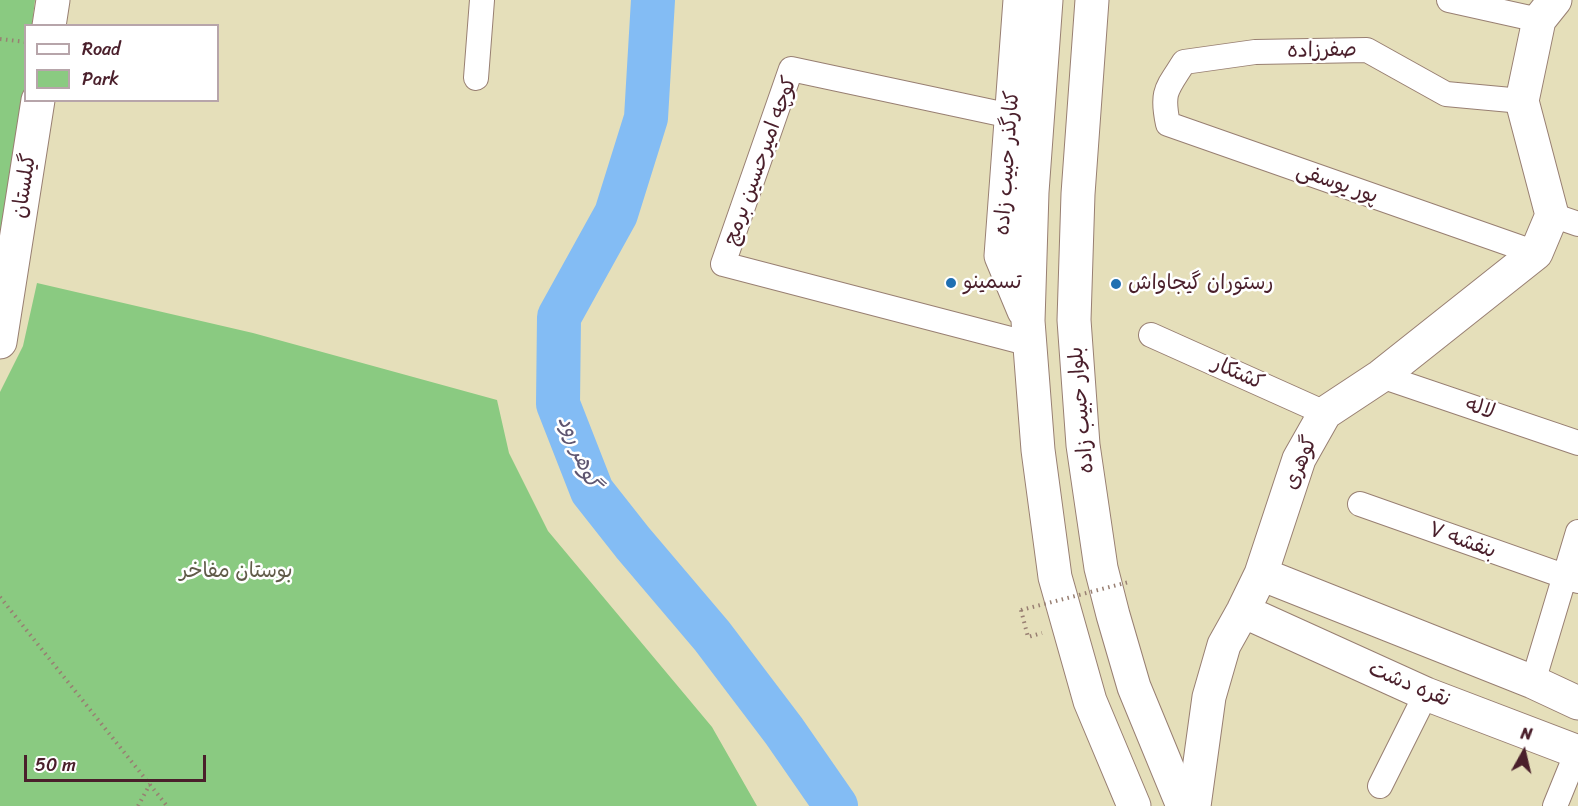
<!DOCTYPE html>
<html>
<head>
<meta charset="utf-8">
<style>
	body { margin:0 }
	#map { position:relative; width:1578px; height:806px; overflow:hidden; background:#e5dfba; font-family:Sriracha,sans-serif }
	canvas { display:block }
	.legend { position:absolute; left:24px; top:24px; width:195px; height:78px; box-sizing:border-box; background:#fff; border:2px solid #b7a5aa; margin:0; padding:8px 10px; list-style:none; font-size:18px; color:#4a1f2b }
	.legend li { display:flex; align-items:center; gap:12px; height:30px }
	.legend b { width:30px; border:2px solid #b7a5aa }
	.north { position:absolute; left:1494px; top:722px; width:60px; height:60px; -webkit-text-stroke:4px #fff; paint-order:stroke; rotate:8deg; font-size:16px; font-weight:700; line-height:24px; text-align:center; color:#4a1f2b }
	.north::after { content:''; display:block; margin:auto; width:21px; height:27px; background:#4a1f2b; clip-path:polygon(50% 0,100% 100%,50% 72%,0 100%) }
	.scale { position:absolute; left:24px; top:755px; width:182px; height:27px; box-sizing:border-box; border:3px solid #4a1f2b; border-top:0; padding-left:8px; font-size:18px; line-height:21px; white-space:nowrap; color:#4a1f2b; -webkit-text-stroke:4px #fff; paint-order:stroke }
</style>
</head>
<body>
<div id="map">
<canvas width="1578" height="806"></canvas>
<ul class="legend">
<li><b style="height:8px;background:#fff"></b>Road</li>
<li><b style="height:16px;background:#8aca81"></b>Park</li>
</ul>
<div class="north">N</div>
<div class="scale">50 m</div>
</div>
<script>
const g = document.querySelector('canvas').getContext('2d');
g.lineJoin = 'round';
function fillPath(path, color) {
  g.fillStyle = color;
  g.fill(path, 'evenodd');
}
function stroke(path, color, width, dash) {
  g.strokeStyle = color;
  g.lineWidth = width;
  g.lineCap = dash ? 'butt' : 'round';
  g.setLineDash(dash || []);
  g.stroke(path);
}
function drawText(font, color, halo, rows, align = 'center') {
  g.font = font + ' Sriracha,"Playpen Sans Arabic",sans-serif';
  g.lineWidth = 5;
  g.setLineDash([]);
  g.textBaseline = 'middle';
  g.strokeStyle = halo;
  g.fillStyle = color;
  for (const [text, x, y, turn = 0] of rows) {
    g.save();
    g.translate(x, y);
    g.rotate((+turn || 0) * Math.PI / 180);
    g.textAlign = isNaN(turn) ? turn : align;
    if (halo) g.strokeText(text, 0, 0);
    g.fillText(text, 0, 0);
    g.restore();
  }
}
fillPath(new Path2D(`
	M0,0H35L32,25L26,26L25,85L14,186L0,248Z
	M37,283L253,333L497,400L509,453L548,531L712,727L757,806H0V392L23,346Z`), '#8aca81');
stroke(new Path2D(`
	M653,0L646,118L616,214L559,317L558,404L592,491L633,543L712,636L784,731L836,806`), '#83bcf4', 44);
const street = new Path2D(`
	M1449,0L1539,20
	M476,78L482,0
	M1522,101L1446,94L1367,50L1255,52L1184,62C1167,89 1161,91 1168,124L1536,253
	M1011,116L791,69L723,264L1030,344
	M1552,215L1578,224
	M1151,335L1325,413
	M1381,376L1578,443
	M1360,504L1578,581
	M1533,682L1578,532
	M1380,786L1426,694
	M1555,806L1577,752`);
const secondary = new Path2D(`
	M49,26L53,0
	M1552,215L1522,101L1539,20L1555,0
	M0,342L38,100
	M1261,574L1533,682L1578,703
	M1243,611L1426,694L1578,752
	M1194,806L1209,697L1224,645L1243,611L1261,574L1299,459L1325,413L1381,376L1536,253L1552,215`);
const primary = new Path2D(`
	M1020,0L1001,256L1024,311
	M1046,0L1032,192L1028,321L1038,450L1055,577L1090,701L1134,806
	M1092,0L1078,194L1074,320L1083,445L1101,568L1113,615L1134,687L1183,806`);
stroke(street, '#987f72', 26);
stroke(secondary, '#987f72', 35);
stroke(primary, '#987f72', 35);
stroke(new Path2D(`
	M0,39L26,42
	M0,597L167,806
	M1021,610L1028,637L1042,633
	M138,806L150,784`), '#987f72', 4, [1.5, 4.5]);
stroke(street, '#fff', 24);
stroke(secondary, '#fff', 33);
stroke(primary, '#fff', 33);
stroke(new Path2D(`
	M1021,610L1129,582`), '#987f72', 4, [1.5, 4.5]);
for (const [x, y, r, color] of [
	[951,283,6,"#1f6fb2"],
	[1116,284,6,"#1f6fb2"]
]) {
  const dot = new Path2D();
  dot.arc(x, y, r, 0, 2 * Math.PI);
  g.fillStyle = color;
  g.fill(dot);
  stroke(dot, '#fff', 2);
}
drawText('21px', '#4a1f2b', '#fff', [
	["صفرزاده",1322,51,-1],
	["کوچه امیرحسین برمچ",761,161,-70],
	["کنارگذر حبیب زاده",1008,163,-86],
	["پور یوسفی",1337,184,19],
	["گیلستان",25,186,-81],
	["کشتکار",1238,374,24],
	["لاله",1480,409,19],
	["بلوار حبیب زاده",1082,410,-95],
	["گوهری",1301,463,-67],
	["بنفشه ۷",1462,541,20],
	["نقره دشت",1409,685,23]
]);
drawText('21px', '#4a1f2b', '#fff', [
	["تسمینو",963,283],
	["رستوران گیجاواش",1128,284]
], 'left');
drawText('21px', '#605b49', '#fff', [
	["بوستان مفاخر",236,572]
]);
drawText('italic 22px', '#5e5671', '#fff', [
	["گوهر رود",578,452,67]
]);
</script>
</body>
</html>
